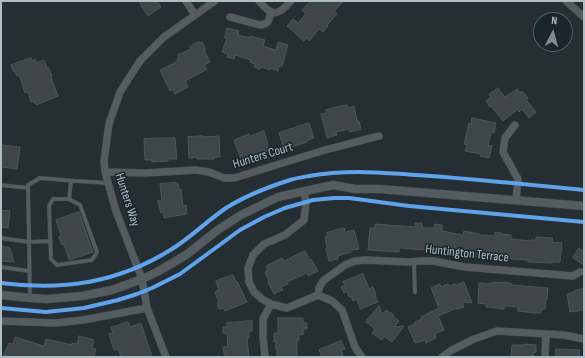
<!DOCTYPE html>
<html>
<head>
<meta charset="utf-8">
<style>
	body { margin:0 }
	#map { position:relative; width:585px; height:358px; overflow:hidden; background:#252e32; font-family:"Sofia Sans Condensed",sans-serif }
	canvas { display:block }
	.frame { position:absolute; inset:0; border:2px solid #adbdc4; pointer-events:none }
	.north { position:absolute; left:533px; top:12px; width:40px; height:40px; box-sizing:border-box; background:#19262c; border:1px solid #546269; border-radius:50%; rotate:6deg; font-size:11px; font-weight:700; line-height:16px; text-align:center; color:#adbdc4 }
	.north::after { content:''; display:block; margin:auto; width:14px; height:18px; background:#7d8b91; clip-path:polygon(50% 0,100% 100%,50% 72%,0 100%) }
</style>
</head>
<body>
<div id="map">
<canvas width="585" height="358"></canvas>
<div class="frame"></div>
<div class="north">N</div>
</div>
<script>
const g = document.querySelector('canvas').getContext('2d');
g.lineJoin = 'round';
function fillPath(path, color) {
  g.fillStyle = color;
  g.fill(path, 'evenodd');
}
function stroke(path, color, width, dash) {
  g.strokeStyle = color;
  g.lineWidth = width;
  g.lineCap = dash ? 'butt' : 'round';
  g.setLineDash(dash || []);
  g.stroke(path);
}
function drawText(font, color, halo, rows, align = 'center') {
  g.font = font + ' "Sofia Sans Condensed",sans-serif';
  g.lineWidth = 3;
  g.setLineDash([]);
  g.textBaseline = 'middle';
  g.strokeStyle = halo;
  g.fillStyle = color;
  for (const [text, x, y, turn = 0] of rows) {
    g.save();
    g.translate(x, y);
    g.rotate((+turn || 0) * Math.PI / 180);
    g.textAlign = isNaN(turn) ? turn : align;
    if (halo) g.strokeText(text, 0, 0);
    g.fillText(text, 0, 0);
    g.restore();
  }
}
const building = new Path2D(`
	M139,1H157L161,7L148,16Z
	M311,1H344L334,11L337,14L327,25L328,26L323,32L319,29L309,41L306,38L304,41L287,26L293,19L298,23L306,14L302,10Z
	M227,28L239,31L238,35L250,38V36L265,40L263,46L276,50L278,42L288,45L282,66H279L278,71L270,68V70L261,67L260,69L254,67L255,64L250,62L251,60L235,55L234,59L227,57L228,54L222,52L227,38H225Z
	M199,42V43L202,42L206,50H204L210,62L204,65L207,69L185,81L188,87L175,94L173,89L170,91L160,70L178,61L177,59L179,57L178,55L191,49L190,47Z
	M31,58L32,61L35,59L36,63L44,60L47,68L48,67L52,76L51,77L58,96L36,105L34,101L31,102L28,92L25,93L19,75L17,76L15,71H13L11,65Z
	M498,88L505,97L517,89L520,93L522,91L528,98L526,100L536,112L529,118L522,109L519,112L517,110L503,121L491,106L490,107L486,101L491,97L489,95Z
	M347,105L348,108L354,106L357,121H359L361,129L350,132L349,129L336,132L337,135L327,138L321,114L327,113L326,110Z
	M472,118L496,123L494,133L491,132L488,145L492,146L489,158L480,156L481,154L465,151L467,145L464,144L469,123L471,124Z
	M309,123L314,138L306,141L307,142L291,147V146L284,149L279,133Z
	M264,131L268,145H267L269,150L266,151L267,154L264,155L265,156L257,159L256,156L248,158V157L241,159L234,140L249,134L250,136Z
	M203,136L204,137L219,136L220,157H214V159H197V157L189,158L188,137Z
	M175,138L177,159H168V161L152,162V160H145L144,139Z
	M1,145L20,147L17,169L1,167Z
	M176,183V184H178L179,190L181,189L183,206L186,205L187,214L164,218L163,212L161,213L158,201L162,200L160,184Z
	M1,210L10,211L8,228L1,227Z
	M79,212L93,252L69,260L64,244L62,245L59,237L61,236L56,220Z
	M415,223H422V228H434L435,224L442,225V231L463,235L464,231L479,234V235L495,236V232L501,233V234L511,235V239L531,241V240H536V237L553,238L552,242L562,243L560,262H552V263L528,262V260L478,257L464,253L463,256L455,254L456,252L442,248V251L399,248V252L368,250L370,228H375V224L415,227Z
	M344,228L345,232L354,230L359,249L351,250V252L338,256V259L329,261L326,248L327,247L325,237L328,236L327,233Z
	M1,246L10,248L14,262L1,261Z
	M579,248L584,251V265L573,258Z
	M305,251L310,260L311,259L318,271L308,276L307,273L287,282L288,284L281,287L283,290L274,294L268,282L269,281L265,272L268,270L266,266L282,258L284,261Z
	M363,274L369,289L373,287L376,294L375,295L378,302L360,309L357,299L353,301L351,296L349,297L347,291L344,293L341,287L345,285L343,282Z
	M233,275L236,282L237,281L247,302L225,311L223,308L219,309L217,303L219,302L215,292L219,290L216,281Z
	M464,282L472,303L462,302L464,307L457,309V308L438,316L444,330L435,334L436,338L426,343L425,340L415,343L408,327L416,323L415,322L422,319L421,317L439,308L431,288L440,284L441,287L448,284L449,286L455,284L456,285Z
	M494,282L511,283V285L548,288L547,300L546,299L545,309H541V313H534L518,311V307L504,306V309L496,308L486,307V304L478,303L479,283L489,284V283H494Z
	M584,289V310L570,312L567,294L574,292V291Z
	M379,306L382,314L386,310L394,315L393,316L399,321L394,327L404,326L392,342L384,336L382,340L372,333L375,329L366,322Z
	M278,318H303V323H307V329H303V335L299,334V340H297V357H277V349H276V342H274V333H278Z
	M252,321V331H249V338H247L249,357H225V354H224L223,347H228L227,333H223V327H227V323Z
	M128,322L130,327L141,323L152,357H121L118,349L114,350L109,334L113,333L111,328Z
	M79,336L94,340L92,348L96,349L94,357H3L9,343L13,344L15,337L44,346L46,339L72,345V343L77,344Z
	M341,341L345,349L341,350L344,357H322L319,350Z
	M524,344L536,345V352L533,353V357H511L512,345H524Z
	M556,349L580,350L579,357H556Z`);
fillPath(building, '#3e464a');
stroke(building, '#4c565a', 1);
const service = new Path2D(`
	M1,185L28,188
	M69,199L80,205L97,252L92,260L57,265L51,259L49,206L53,199H69L71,181
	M1,238L28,242L50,241
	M414,262L415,292
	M1,267L29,271
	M30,297L28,185L40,178L75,181L108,183`);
const minor = new Path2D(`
	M186,1L195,15
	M259,1C272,17 278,16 291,1
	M566,1L584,17
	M230,17L260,25C269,24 269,20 271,12
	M515,125L505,138L503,152L518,179L516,200
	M105,172L146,173L196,170L209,172L224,178H234L325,150L379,136
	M304,191L306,202L304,220L285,235L264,244L253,255L248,268L249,282L254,292L262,299L271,304L287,308L318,295L332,301L342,310L355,347L362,357
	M318,295L319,288L323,281L345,265L355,261L365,260L408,262L421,261H433L465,267L573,276L580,272
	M1,321L55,323L83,320L147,308
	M166,357L147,308L142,279L116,211L105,172L104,161L109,124L120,92L140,61L164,37L215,1
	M265,357L263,336V319L271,304
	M442,357L452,350L474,339L497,331L564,335L584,339
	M545,357L546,334`);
const tertiary = new Path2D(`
	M1,295L30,298L47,299L82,296L112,290L142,279L157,272L186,255L219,229L241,215L278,197L333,185L355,189H380L584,206`);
stroke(service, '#42494c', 4.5);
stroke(minor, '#42494c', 8);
stroke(tertiary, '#42494c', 9);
stroke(service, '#545c60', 3.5);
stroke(minor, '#545c60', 7);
stroke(tertiary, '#545c60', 8);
stroke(new Path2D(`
	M1,283C63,291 118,283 172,249C191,237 207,221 226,208C245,196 268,187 290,180C296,178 303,177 309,176C349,169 390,173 431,176C482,180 533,185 584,190
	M1,308L46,312L84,308L118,300L137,294L152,288L180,274L240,230L264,217L285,208L313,200L334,198H349L409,206L584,222`), '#60a3ed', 4);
drawText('13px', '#adbdc4', '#19262c', [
	["Hunters Court",263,156,-17],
	["Hunters Way",127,200,72],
	["Huntington Terrace",467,254,6]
]);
</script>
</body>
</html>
